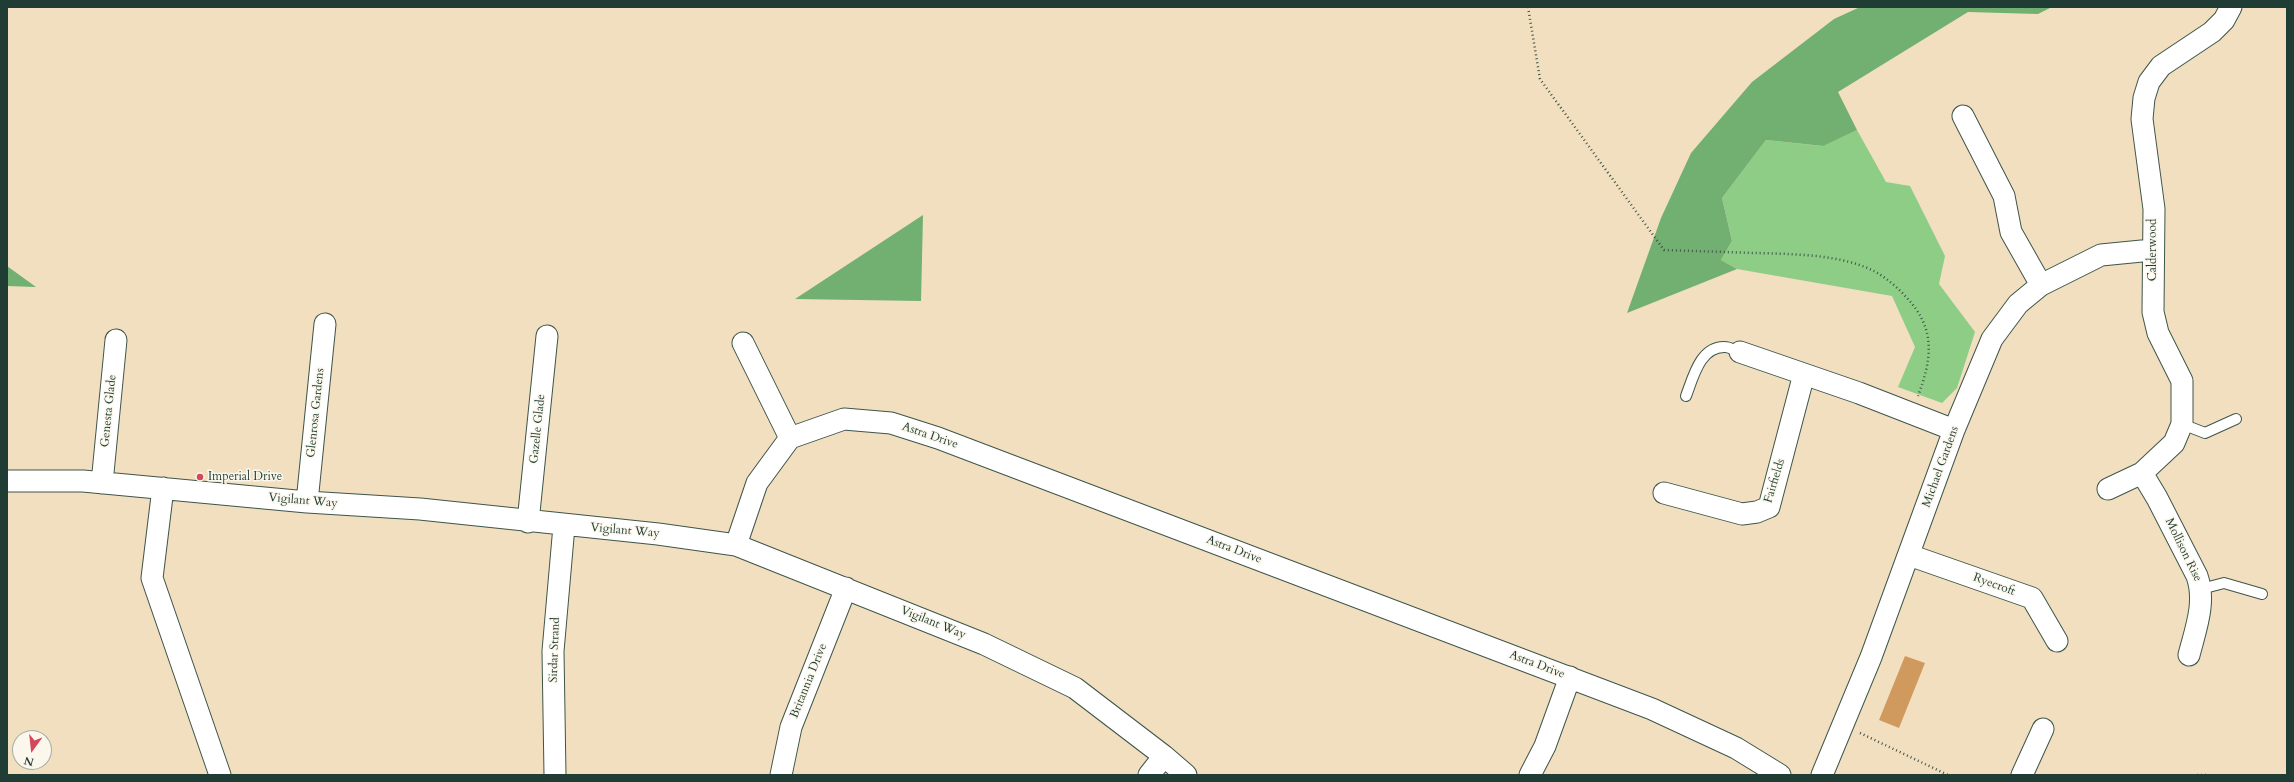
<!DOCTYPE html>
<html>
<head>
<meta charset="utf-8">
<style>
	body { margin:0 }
	#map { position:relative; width:2294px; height:782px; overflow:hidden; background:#f1dfc0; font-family:Cardo,serif }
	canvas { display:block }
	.frame { position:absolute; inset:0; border:8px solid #1f3d34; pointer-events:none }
	.north { position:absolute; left:12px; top:730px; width:40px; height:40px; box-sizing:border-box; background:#fbf7ec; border:1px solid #a3ada2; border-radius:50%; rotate:195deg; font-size:11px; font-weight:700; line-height:16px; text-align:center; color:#1f3d34 }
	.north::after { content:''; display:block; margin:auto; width:14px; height:18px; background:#d1495b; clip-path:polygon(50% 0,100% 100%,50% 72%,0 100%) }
</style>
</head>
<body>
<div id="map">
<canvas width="2294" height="782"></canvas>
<div class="frame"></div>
<div class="north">N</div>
</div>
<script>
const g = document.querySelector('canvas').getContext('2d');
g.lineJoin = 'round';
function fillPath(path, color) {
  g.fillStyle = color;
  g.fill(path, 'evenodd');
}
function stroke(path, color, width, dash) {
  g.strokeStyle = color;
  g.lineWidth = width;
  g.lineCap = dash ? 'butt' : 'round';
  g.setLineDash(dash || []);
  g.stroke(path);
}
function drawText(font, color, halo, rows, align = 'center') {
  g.font = font + ' Cardo,serif';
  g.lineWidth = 3;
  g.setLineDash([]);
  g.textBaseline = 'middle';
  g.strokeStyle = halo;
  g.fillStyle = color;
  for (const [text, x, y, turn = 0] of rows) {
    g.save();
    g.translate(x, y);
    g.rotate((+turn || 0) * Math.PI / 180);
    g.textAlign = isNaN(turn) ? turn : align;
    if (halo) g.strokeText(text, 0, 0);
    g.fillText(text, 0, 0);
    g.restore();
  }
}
fillPath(new Path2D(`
	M1857,130L1886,182L1910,186L1945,256L1939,284L1975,332L1957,388L1942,403L1898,387L1915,347L1892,296L1737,269L1721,260L1732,241L1722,198L1766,140L1822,146Z`), '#8dcd85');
fillPath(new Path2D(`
	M1860,7H2052L2038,14L1968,12L1838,92L1857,130L1823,146L1766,140L1722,198L1732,241L1721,260L1737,269L1627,313L1661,218L1691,153L1752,82L1834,19Z
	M923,215L921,301L795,299Z
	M7,266L36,287L7,286Z`), '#72b072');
fillPath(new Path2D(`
	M1905,656L1925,663L1899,728L1879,720Z`), '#d09a5f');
const lane = new Path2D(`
	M1686,396C1693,378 1700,346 1725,347C1730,347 1736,351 1740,352
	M2182,424L2205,433L2236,419
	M2201,589L2224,583L2262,594`);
const street = new Path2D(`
	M1963,116L2004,196L2011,232L2041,285
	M743,343L790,438
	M1740,352L1859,393L1954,430
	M2142,473L2157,498L2197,576C2206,602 2196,628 2189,655
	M7,481H83L307,502L420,509L658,534L736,545L984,644L1075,688L1164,756L1186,775
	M102,483L116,340
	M163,488L152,578L220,775
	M2108,489L2142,473L2174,443L2182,424V381L2158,333L2153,312L2154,209L2142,119L2144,98L2149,82L2161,66L2212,32L2224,20L2231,7
	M1664,493L1742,514L1757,512L1769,507L1804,374
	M307,502L325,324
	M528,522L547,336
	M736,545L757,483L790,438L844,419L891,423L938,438L1652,709L1736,748L1780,775
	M1909,555L2032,598L2057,641
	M555,775L553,651L564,526
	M781,775L791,727L846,588
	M1149,775L1164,756
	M1530,775L1545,746L1570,677
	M1822,775L1871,657L1954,430L1992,339L2018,304L2041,285L2101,255L2152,250
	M2022,775L2043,729`);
stroke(lane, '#3e5549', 12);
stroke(street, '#3e5549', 23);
stroke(new Path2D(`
	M1528,7L1540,79L1664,250C1695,251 1725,252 1755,253C1792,254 1840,254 1874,271C1887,278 1898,288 1907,298C1936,329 1932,359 1918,396
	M1860,733L1948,775
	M2197,775H2207`), '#3e5549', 2.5, [1, 3]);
stroke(lane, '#fff', 10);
stroke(street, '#fff', 21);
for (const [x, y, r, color] of [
	[200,477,4,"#d1495b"]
]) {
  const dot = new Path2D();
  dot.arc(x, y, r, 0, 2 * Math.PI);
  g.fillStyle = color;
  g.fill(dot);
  stroke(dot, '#fbf7ec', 1.5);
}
drawText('12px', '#1f3d34', '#fbf7ec', [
	["Calderwood",2153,250,-90],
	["Genesta Glade",109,411,-84],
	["Glenrosa Gardens",316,413,-84],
	["Gazelle Glade",538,429,-84],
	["Astra Drive",930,436,19],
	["Michael Gardens",1941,467,-70],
	["Fairfields",1775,481,-73],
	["Vigilant Way",303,501,5],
	["Vigilant Way",625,531,5],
	["Astra Drive",1234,550,21],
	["Mollison Rise",2183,550,64],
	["Ryecroft",1994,585,20],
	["Vigilant Way",933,623,22],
	["Sirdar Strand",555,650,-88],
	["Astra Drive",1537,665,21],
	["Britannia Drive",809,681,-68]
]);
drawText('12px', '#1f3d34', '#fbf7ec', [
	["Imperial Drive",208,477]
], 'left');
</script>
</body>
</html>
